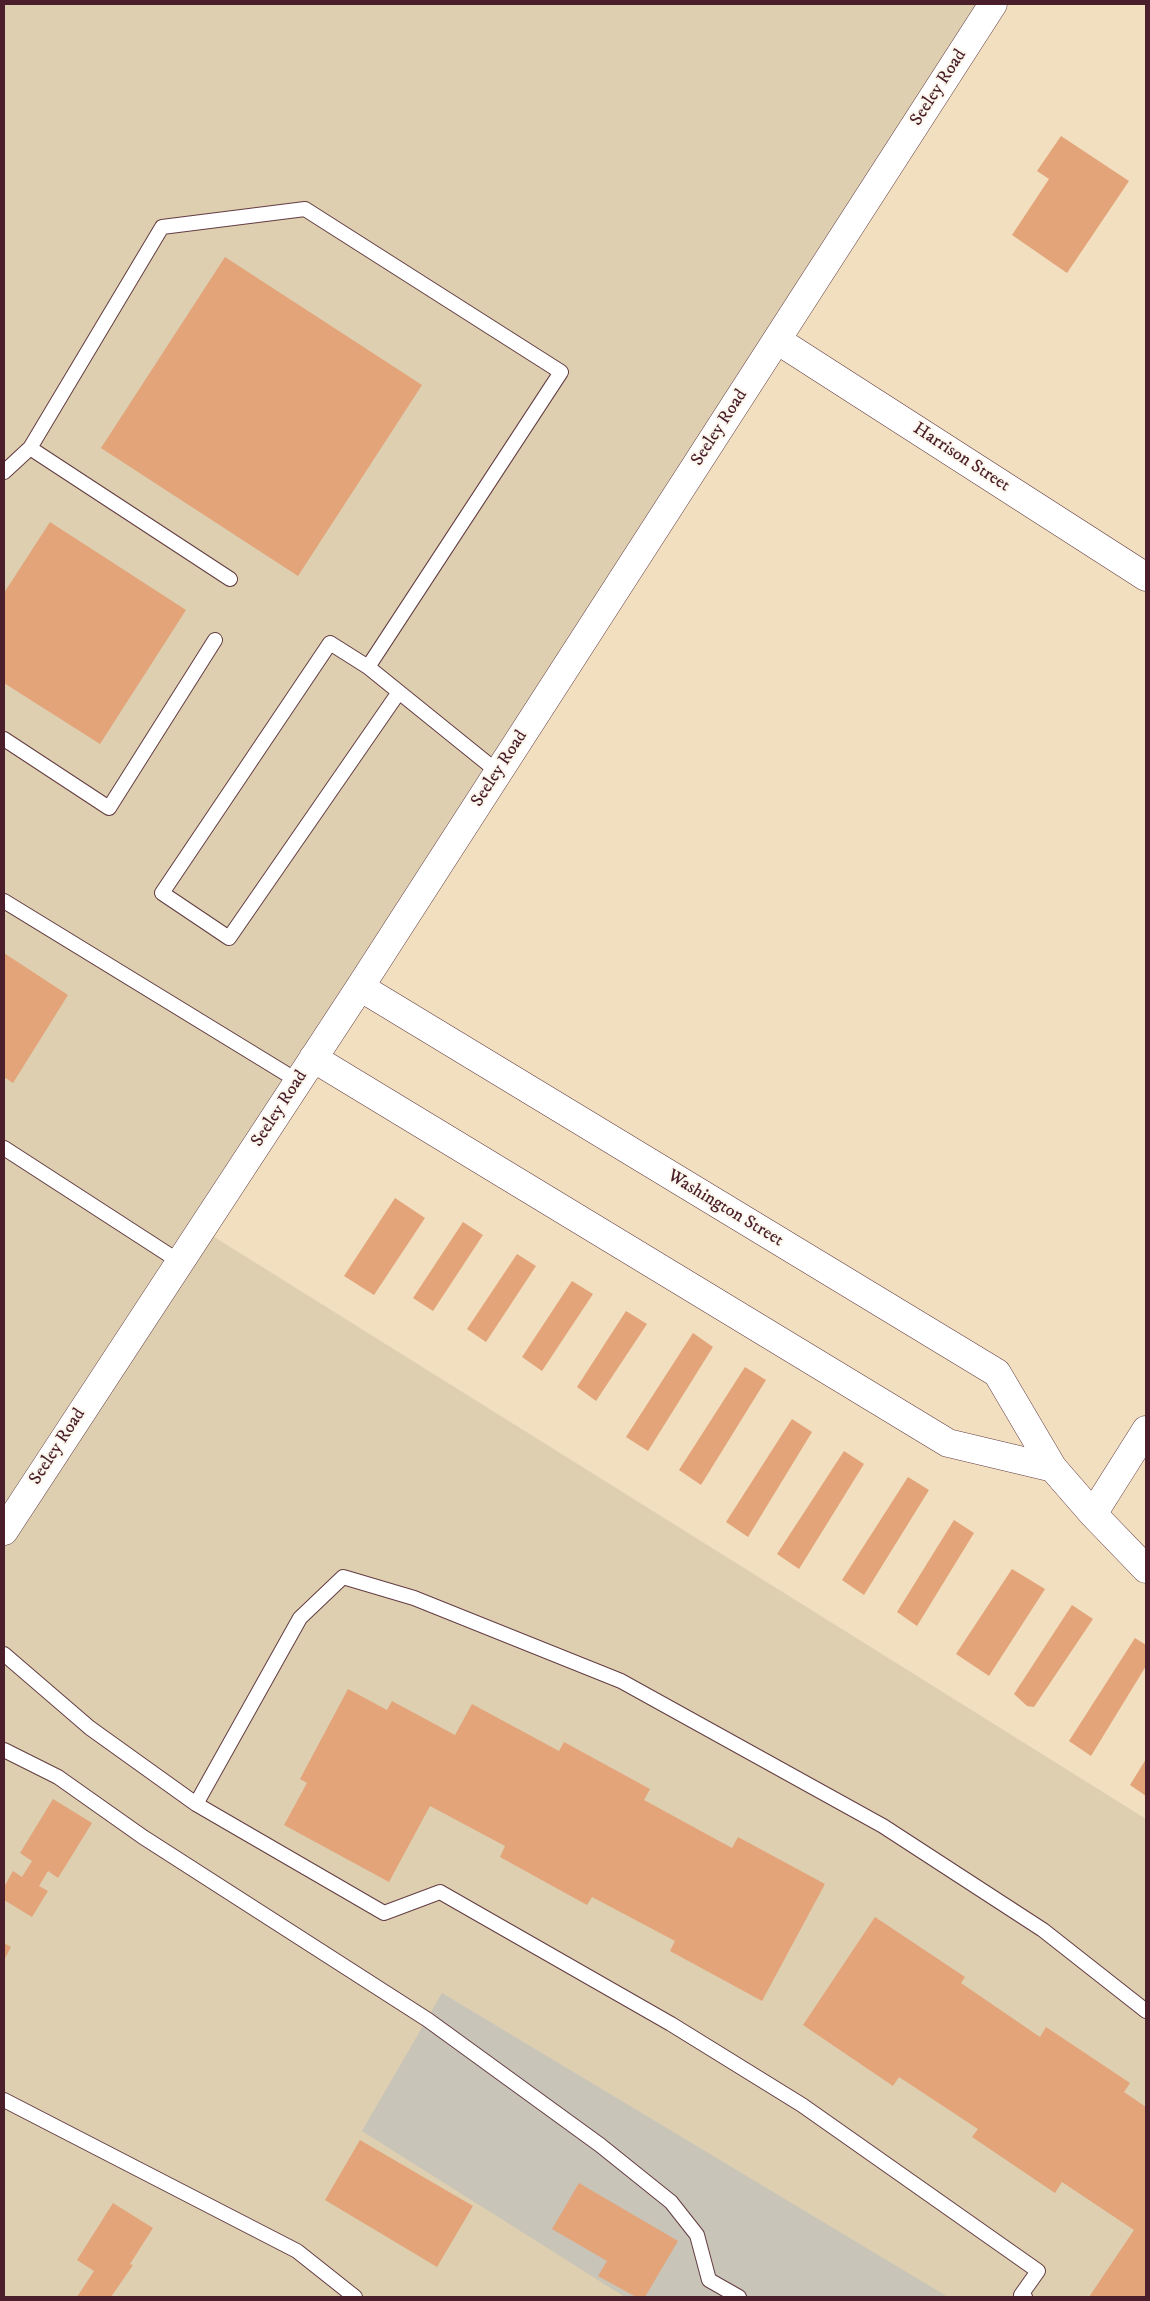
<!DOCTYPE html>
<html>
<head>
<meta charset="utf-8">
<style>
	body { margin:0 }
	#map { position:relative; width:1150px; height:2301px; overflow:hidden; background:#f1dfbf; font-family:"IM FELL DW Pica",serif }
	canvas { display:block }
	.frame { position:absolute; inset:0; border:5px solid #4a1f2b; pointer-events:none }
</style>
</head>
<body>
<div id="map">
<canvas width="1150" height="2301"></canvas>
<div class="frame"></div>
</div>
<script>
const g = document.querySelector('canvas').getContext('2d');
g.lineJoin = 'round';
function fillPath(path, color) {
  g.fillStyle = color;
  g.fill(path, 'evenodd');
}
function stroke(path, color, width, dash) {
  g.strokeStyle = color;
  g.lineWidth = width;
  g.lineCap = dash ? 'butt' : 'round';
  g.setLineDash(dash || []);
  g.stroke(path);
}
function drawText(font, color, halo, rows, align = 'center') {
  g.font = font + ' "IM FELL DW Pica",serif';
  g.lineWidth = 4;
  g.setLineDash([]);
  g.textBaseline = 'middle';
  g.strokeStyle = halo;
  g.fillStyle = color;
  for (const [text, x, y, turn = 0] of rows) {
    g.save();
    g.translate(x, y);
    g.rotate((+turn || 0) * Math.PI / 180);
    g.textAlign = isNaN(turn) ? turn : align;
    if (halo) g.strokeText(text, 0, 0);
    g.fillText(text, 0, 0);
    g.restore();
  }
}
fillPath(new Path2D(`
	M4,4H979L868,173L192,1221L219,1240L1146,1819V2297H4Z`), '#decfb1');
fillPath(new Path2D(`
	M442,1993L948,2297H625L362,2131Z`), '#c8c4b8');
fillPath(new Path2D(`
	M1061,136L1129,181L1067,273L1012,235L1049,179L1037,171Z
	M225,257L422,385L298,576L101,448Z
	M50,522L186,610L100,744L4,683V593Z
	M4,953L68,995L13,1083L4,1077Z
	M395,1198L425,1218L374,1295L344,1276Z
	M463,1222L483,1235L433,1311L413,1298Z
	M517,1254L536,1266L486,1342L467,1329Z
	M572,1281L593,1294L542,1371L522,1357Z
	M626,1311L647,1324L596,1401L577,1387Z
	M693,1333L713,1347L648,1451L626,1437Z
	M745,1367L766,1380L701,1485L679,1470Z
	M792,1419L812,1432L748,1537L726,1522Z
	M844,1451L864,1464L799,1569L777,1554Z
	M908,1477L929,1490L864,1595L842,1580Z
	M954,1520L974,1533L917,1626L897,1612Z
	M1012,1569L1045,1589L989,1676L956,1654Z
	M1072,1605L1093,1619L1034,1707L1027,1706L1014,1694Z
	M1135,1638L1146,1645V1666L1091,1756L1069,1741Z
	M348,1689L387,1710L392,1701L455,1735L472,1704L559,1751L564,1742L650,1789L644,1800L732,1848L738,1837L825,1884L762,2001L670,1951L675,1941L592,1897L587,1905L500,1857L505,1846L430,1806L389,1882L284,1825L307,1783L300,1779Z
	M1146,1759V1796L1130,1785Z
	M53,1799L92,1823L58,1878L48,1871L39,1886L48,1891L32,1917L4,1900V1887L13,1871L22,1877L32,1861L20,1853Z
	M875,1917L965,1977L961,1983L1040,2037L1046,2027L1130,2083L1124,2092L1146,2107V2297H1089L1134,2230L1062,2182L1055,2193L972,2137L978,2129L899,2077L893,2086L803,2025Z
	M4,1943L11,1947L4,1960Z
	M360,2140L473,2206L437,2267L325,2200Z
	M579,2183L678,2241L645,2297H636L598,2276L607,2261L552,2229Z
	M113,2203L153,2228L130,2264L133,2265L111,2297H77L94,2271L77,2260Z`), '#e3a47a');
const lane = new Path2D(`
	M30,448L230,579
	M4,472L30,448L162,227L305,209L561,372L368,667L498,772
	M368,667L330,643L162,893L229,938L399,692
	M4,739L109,808L215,640
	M4,901L298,1081
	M4,1148L180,1262
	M4,1654L90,1728L196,1804L300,1618L343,1577L414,1598L621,1681L883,1826L1043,1930L1146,2011
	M4,1750L58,1777L143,1837L428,2020L600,2145L671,2202L697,2235L709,2280L739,2297
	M196,1804L384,1913L440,1892L671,2024L802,2105L1038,2271L1021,2295L1025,2297
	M4,2100L297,2251L355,2297`);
const street = new Path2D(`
	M777,340L1146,577
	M360,987L997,1373L1053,1468L1093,1514L1146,1569
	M313,1058L948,1443L1053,1468
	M1093,1514L1146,1430
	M4,1531L360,987L993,4`);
stroke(lane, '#633c41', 16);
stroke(street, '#633c41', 29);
stroke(lane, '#fff', 14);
stroke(street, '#fff', 28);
drawText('18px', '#4a1f2b', '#fbf7ec', [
	["Seeley Road",939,88,-57],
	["Seeley Road",720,428,-57],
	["Harrison Street",961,458,33],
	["Seeley Road",500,769,-57],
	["Seeley Road",280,1109,-57],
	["Washington Street",725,1209,31],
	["Seeley Road",58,1447,-57]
]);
</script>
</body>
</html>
